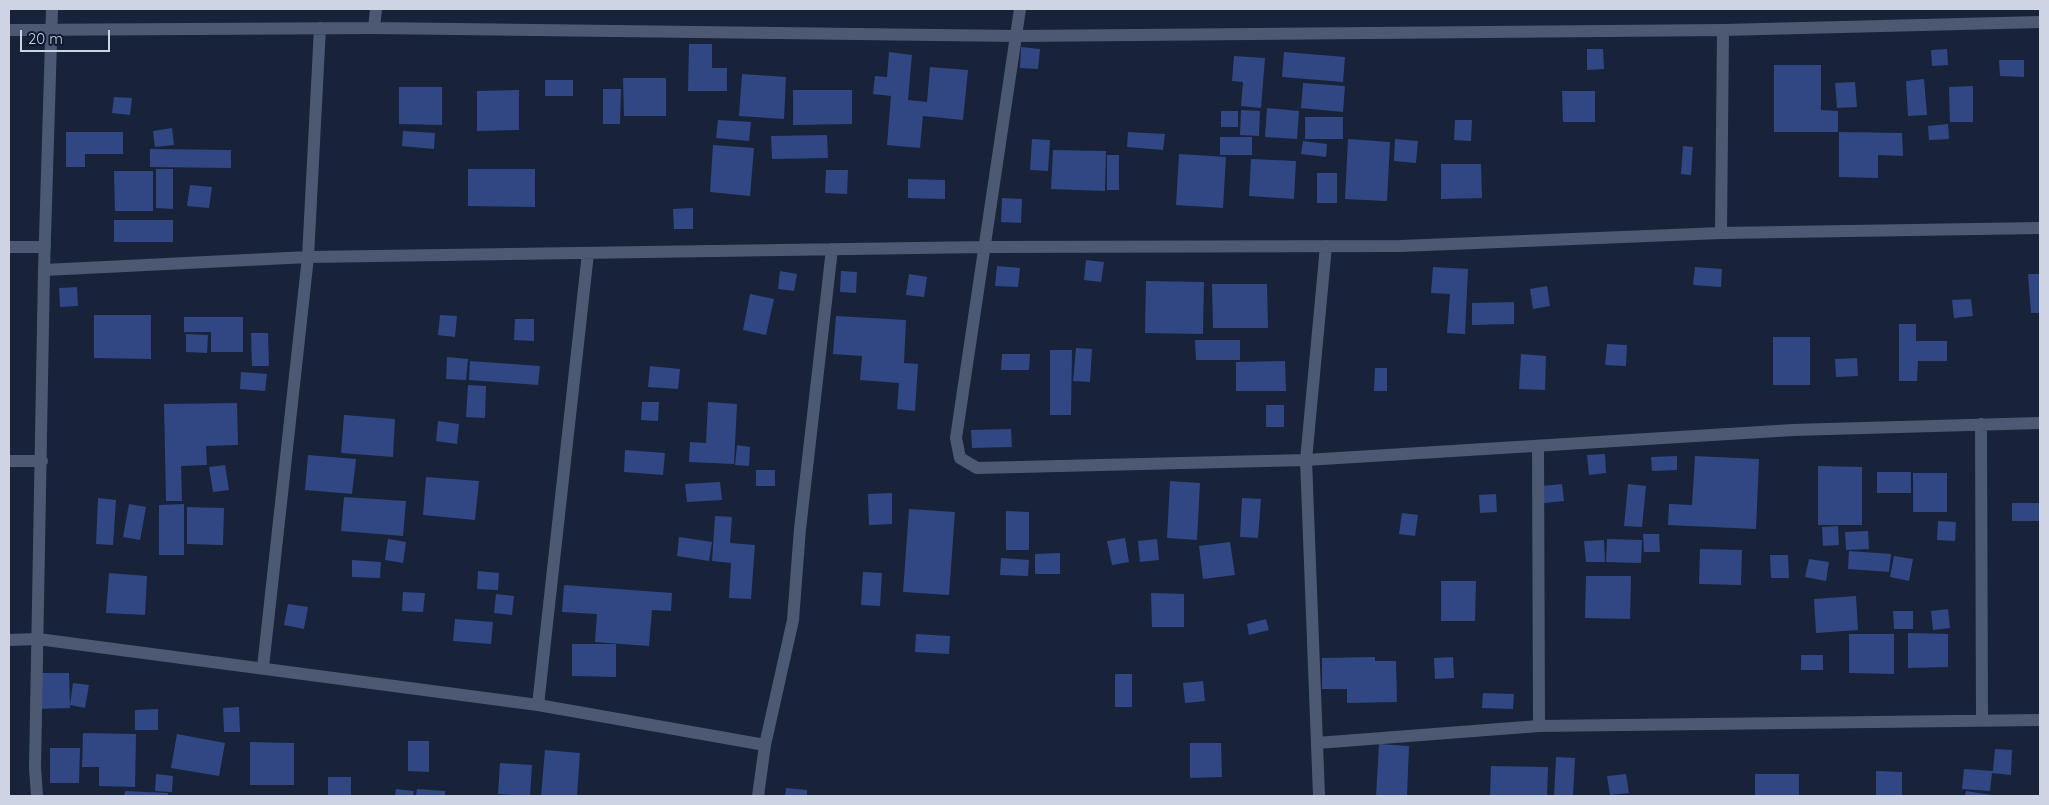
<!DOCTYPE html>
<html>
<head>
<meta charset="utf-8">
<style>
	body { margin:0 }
	#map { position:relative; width:2049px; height:805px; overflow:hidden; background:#182239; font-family:Quicksand,sans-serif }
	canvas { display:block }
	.frame { position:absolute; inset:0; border:10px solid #cdd4e4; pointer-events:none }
	.scale { position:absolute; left:20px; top:30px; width:90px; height:22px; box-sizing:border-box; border:2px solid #cdd4e4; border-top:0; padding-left:6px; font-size:15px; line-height:18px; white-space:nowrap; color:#cdd4e4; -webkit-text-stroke:4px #0f182f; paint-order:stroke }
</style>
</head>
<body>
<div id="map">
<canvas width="2049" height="805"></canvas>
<div class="frame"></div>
<div class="scale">20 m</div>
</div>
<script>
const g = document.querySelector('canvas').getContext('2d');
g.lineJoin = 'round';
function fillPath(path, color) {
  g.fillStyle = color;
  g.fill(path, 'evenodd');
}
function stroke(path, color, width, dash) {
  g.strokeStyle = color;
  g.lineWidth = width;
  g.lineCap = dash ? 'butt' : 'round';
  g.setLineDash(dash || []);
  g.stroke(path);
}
fillPath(new Path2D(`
	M689,44H712V68H727V91H688Z
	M1021,47L1040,49L1038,69L1020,68Z
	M1587,49H1603L1604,69L1587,70Z
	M1947,49L1948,65L1932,66L1931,50Z
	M889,52L912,55L908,100L927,102L930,67L968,70L963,120L923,116L920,148L887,145L891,96L873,94L875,76L887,77Z
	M1284,52L1345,57L1343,82L1282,77Z
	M1234,56L1265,58L1261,108L1241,106L1243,82L1232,81Z
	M1999,60H2024V77L2000,76Z
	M1774,65H1821V110L1838,111V132H1774Z
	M742,74L786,77L784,119L739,116Z
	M623,78H666V116H624Z
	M1924,79L1927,115L1908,116L1906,81Z
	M545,80H573V96H545Z
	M1855,82L1857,107L1837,108L1835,83Z
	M1303,83L1345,86L1343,112L1301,108Z
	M1973,86V122H1950L1949,87Z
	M399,87H442V125L399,124Z
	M603,89H621L620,124H603Z
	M519,90V130L477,131V91Z
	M793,90H852V124L793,125Z
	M1562,91H1595V122H1563Z
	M114,97L132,98L130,115L112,113Z
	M1267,108L1299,111L1297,139L1265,137Z
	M1241,110L1260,111L1259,136L1240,135Z
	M1221,111H1238V127H1221Z
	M1305,117H1343V139H1305Z
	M718,120L751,122L749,141L716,138Z
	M1455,120H1472L1471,141L1454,140Z
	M1948,124L1949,139L1929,140L1928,126Z
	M172,128L174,145L155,147L153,131Z
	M403,131L435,133L434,149L402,146Z
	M66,132H123V154H85V167H66Z
	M1128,132L1165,134L1163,150L1127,147Z
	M1839,132L1902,133L1903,156L1878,155V178L1839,177Z
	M827,135L828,158L772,159L771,136Z
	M1220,137H1252V155H1220Z
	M1032,139L1050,140L1048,171L1030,170Z
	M1348,139L1390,142L1387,201L1345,199Z
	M1395,139L1418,141L1416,163L1394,161Z
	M1303,141L1327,144L1326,157L1301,154Z
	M713,145L754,148L750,196L710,192Z
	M1683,146L1693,147L1691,175L1681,174Z
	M150,149L231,150V168L150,167Z
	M1053,150L1106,151L1105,191L1051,189Z
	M1179,154L1226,157L1223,208L1176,205Z
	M1107,155H1119V190H1107Z
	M1251,159L1296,161L1294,199L1249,196Z
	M1441,164H1481L1482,198L1441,199Z
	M156,169H173V209L156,208Z
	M468,169H535V207L468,206Z
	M826,170H848L847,194L825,193Z
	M114,171H153V211H115Z
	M1317,173H1337V203H1317Z
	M908,179L945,180V199L908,198Z
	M190,185L212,187L209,208L187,206Z
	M1002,198L1022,199L1021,223L1001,222Z
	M693,208V229H674L673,209Z
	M114,220H173V242H114Z
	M1086,260L1104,262L1101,282L1084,280Z
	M997,266L1020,268L1018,287L995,286Z
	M1433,267L1468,269L1465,334L1447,333L1450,294L1431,293Z
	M1695,267L1722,269L1721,287L1693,285Z
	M780,271L797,274L794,291L778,289Z
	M841,271L857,272L856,293L840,292Z
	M909,274L927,277L924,297L906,295Z
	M2028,274H2040V313H2031Z
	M1146,281L1204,282L1203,334L1145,333Z
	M1212,284H1267L1268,328H1213Z
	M1547,286L1550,306L1533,309L1530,289Z
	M77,287L78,306L60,307L59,288Z
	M750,294L774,299L766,335L743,330Z
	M1971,299L1973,316L1954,318L1952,300Z
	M1514,302V324L1472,325V303Z
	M94,315H151V359L94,358Z
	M440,315L457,316L455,337L438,335Z
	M836,316L906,320L904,363L918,364L915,411L897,409L899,383L860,380L862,356L833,354Z
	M184,317H243V352H211V332H184Z
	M515,319H534V341L514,340Z
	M1899,324H1916V341H1947V361H1918L1917,381H1899Z
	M251,333H268L269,366H252Z
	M186,334L208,335L207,353L186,352Z
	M1773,337H1810V385H1773Z
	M1195,340H1240V360H1196Z
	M1607,344L1627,345L1626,366L1605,365Z
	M1076,348L1092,349L1090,382L1073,381Z
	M1050,350H1072L1071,415H1050Z
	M1002,354H1030L1029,370H1001Z
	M1521,354L1546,356L1545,390L1519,389Z
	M447,357L468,359L466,380L446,379Z
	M1857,358L1858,376L1836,377L1835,359Z
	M470,361L540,366L538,385L469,380Z
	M1285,361L1286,391H1236V362Z
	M650,366L680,369L678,389L648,387Z
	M1375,368H1387V391H1374Z
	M241,372L267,374L265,391L240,389Z
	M468,385L486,386L485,418L466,417Z
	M642,402H659L658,421L641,420Z
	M708,402L737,404L734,464L689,462L690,442L706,443Z
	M237,403L238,445L206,446L207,465L181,466L182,501H166L164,404Z
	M1266,405H1284V427H1266Z
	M344,415L395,419L393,457L341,453Z
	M438,421L459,424L457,444L436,441Z
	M1011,429L1012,447L972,448L971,430Z
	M737,445L750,447L749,466L735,465Z
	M625,450L665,453L663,475L624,472Z
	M1605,454L1606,473L1589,475L1587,455Z
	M308,455L356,459L352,494L305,490Z
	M1677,456V470L1652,471L1651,457Z
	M1695,456L1759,459L1756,529L1668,525L1669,504L1692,505Z
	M225,465L229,490L213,492L209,467Z
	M1818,466L1862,467V525H1818Z
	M756,470H775V486H756Z
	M1877,472H1911V493H1877Z
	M1913,473H1947V512H1913Z
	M426,477L479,481L475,520L423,515Z
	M1170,481L1200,483L1197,540L1167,538Z
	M720,482L722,500L687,502L685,484Z
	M1562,484L1564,501L1544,503L1542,486Z
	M1628,484L1646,486L1642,527L1624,526Z
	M892,493V524L869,525L868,494Z
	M1496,494L1497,512L1480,513L1479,495Z
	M344,497L406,501L403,536L341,531Z
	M98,498L116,500L113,545L96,544Z
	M1242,498L1261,499L1258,538L1240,537Z
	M2012,503H2040V521H2012Z
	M129,504L146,507L140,540L123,537Z
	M184,504V555H159V505Z
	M187,507L224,508L223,545L187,544Z
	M909,509L955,512L949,595L903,592Z
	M1006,511L1029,512V550H1006Z
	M1402,513L1418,515L1415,536L1399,534Z
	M715,516L732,517L730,543L755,545L751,599L729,598L731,563L712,561Z
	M1938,521L1956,522L1955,541L1937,540Z
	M1838,526L1839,545L1823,546L1822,527Z
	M1868,531L1869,549L1846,550L1845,532Z
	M1643,534H1659L1660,552H1644Z
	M679,537L712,542L709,561L677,556Z
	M1125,538L1129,562L1112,565L1107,541Z
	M388,539L406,542L403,563L385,560Z
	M1157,539L1159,560L1140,562L1138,541Z
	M1607,539L1642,540L1641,563L1606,562Z
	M1604,540L1605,562H1586L1584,541Z
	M1230,542L1235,575L1203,579L1199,546Z
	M1700,549L1742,550L1741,585L1699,584Z
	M1849,551L1891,554L1889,572L1848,569Z
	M1060,553V574H1035V554Z
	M1770,555H1788L1789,578H1771Z
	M1894,556L1913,559L1909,581L1890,577Z
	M1001,558L1029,560L1028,576L1000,575Z
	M1809,559L1829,562L1826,581L1805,577Z
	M352,560L381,562L380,578L352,577Z
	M478,571L499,573L498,590L477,589Z
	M863,572L882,573L880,606L861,605Z
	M109,573L147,576L145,615L106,613Z
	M1586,576H1631L1630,619L1585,618Z
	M1441,581H1476L1475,621H1441Z
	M564,585L672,593L671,611L652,610L649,646L595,642L597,614L562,612Z
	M403,592L425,593L423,612L402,611Z
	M1151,593L1184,594V627H1152Z
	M496,594L514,596L512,615L494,613Z
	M1856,596L1858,630L1816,633L1814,599Z
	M288,604L308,607L304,629L284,625Z
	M1948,609L1950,628L1933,630L1931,611Z
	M1893,611H1913V629H1894Z
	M455,619L493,622L491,644L453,641Z
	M1266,619L1269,630L1249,635L1247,624Z
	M1908,633L1948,634V667L1908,668Z
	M916,634L950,636L949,654L915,652Z
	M1849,634H1894V674L1849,673Z
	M572,644H616V677L572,676Z
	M1801,655H1823V670H1801Z
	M1375,657V661H1396L1397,702L1347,703V689H1322V658Z
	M1453,657L1454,678L1435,679L1434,658Z
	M36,673H69L70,708L37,709Z
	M1115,674H1132V707H1115Z
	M1203,681L1205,701L1185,703L1183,683Z
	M73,683L89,685L85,708L70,705Z
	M1483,693L1514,694L1513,709L1482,708Z
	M239,707L240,732H224L223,708Z
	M158,709V730H135V710Z
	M83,733L136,734L135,787L99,786V767H82Z
	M177,734L225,743L219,776L171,768Z
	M408,741H429V772L408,771Z
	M250,742L294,743V785H250Z
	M1190,743H1221L1222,777L1190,778Z
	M1379,744L1409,746L1407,796H1376Z
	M50,748H80L79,783H50Z
	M1995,749L2012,750L2011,775L1992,773L1990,791L1962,789L1964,769L1993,771Z
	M545,750L580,753L577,796H541Z
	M1556,757L1575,758L1573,796H1554Z
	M500,763L532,765L530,796L498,794Z
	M1491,766L1548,767L1547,796H1490Z
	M1876,771L1902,772V796H1876Z
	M156,774L173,776L172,792L155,791Z
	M1626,774L1629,793L1610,795L1607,776Z
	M1755,774H1799V796H1755Z
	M328,777H351V796H328Z
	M786,788L807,790V796H785Z
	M396,789L414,791L413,796H395Z
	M417,789L445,791V796H416Z
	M125,791L168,793V796H124Z
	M1966,791L1992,795L1991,796H1965Z`), '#304783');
stroke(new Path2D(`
	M1020,9L956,438L960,458L977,468L1306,460L1793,430L2040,423
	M374,28L376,9
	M9,30L374,28L1017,36L1723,30L2040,22
	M1721,233L1723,30
	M9,247H45
	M44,270L308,257L984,247L1401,246L1721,233L2040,228
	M1981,424L1982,719
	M1538,446L1539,726
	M9,461H42
	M9,640L38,639L538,705L765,745
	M263,667L308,257L320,28
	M538,705L588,253
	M1317,743L1539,726L2040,720
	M37,796L35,768L44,270L52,9
	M758,796L765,745L793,620L800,529L832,249
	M1319,796L1306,460L1326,246`), '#4d5973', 12);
</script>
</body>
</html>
